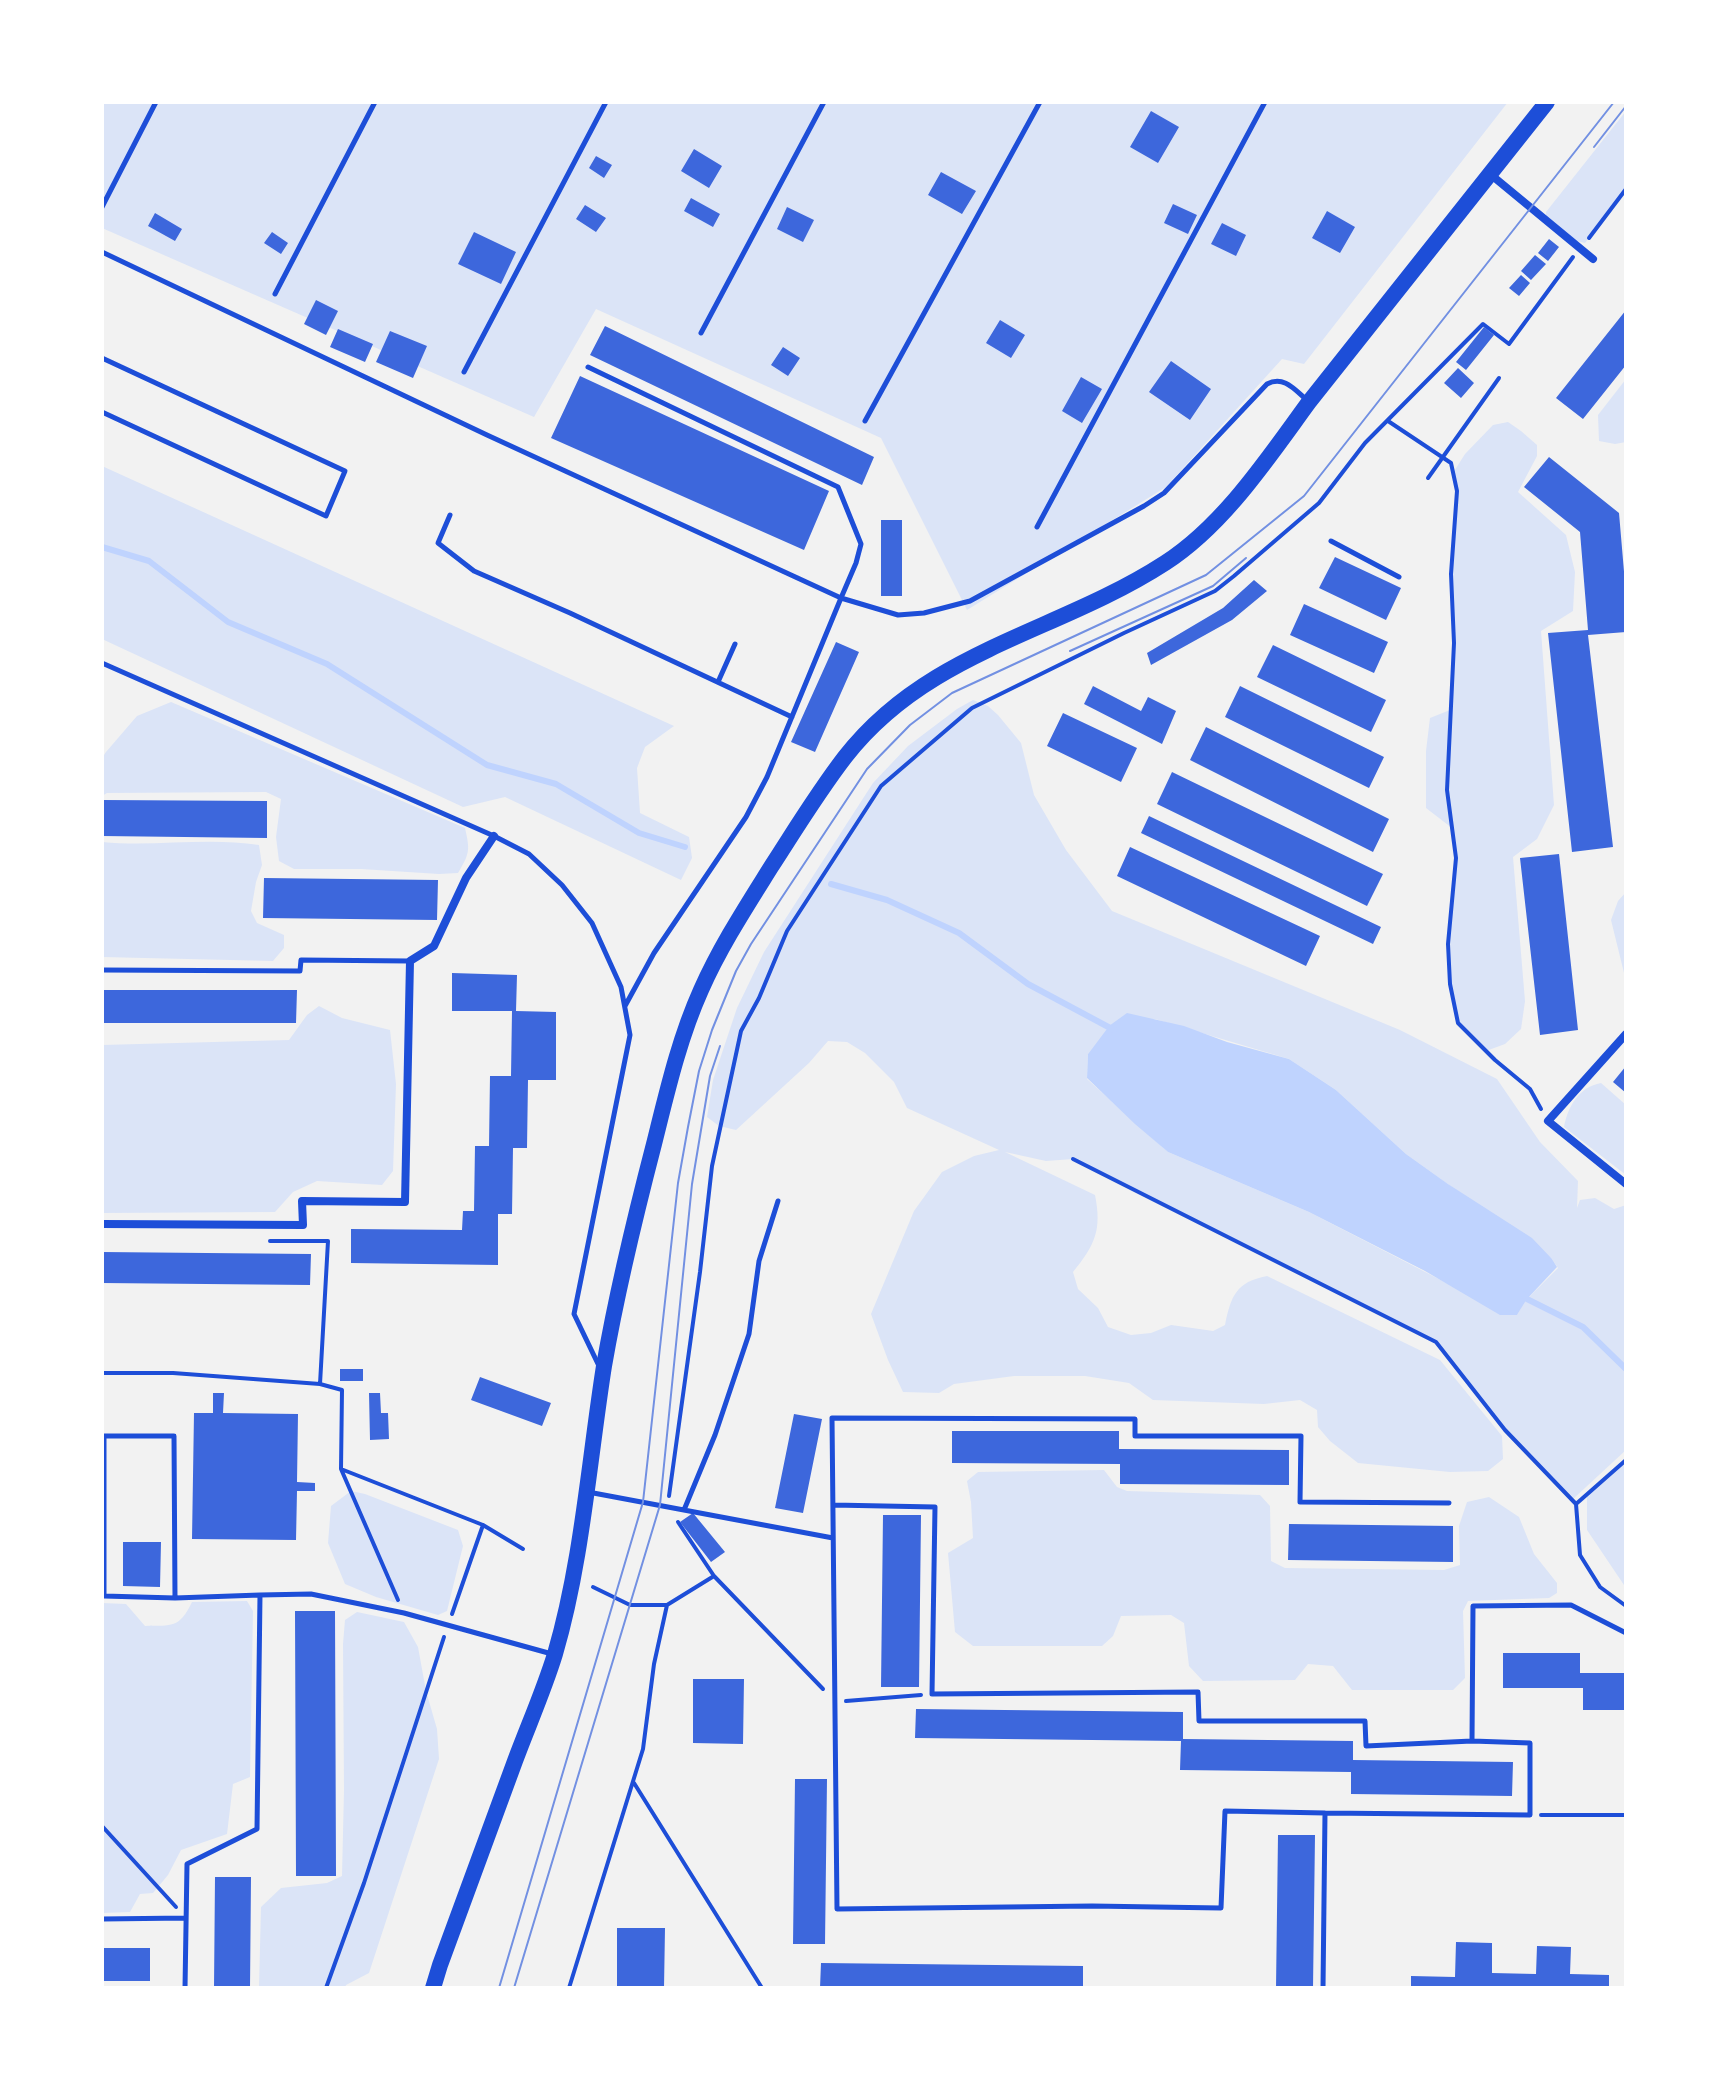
<!DOCTYPE html>
<html>
<head>
<meta charset="utf-8">
<style>
	body { margin:0 }
	#map { position:relative; width:1728px; height:2090px; overflow:hidden; background:#f2f2f2; font-family:"Sofia Sans Condensed",sans-serif }
	canvas { display:block }
	.frame { position:absolute; inset:0; border:104px solid #fff; pointer-events:none }
</style>
</head>
<body>
<div id="map">
<canvas width="1728" height="2090"></canvas>
<div class="frame"></div>
</div>
<script>
const g = document.querySelector('canvas').getContext('2d');
g.lineJoin = 'round';
function fillPath(path, color) {
  g.fillStyle = color;
  g.fill(path, 'evenodd');
}
function stroke(path, color, width, dash) {
  g.strokeStyle = color;
  g.lineWidth = width;
  g.lineCap = dash ? 'butt' : 'round';
  g.setLineDash(dash || []);
  g.stroke(path);
}
fillPath(new Path2D(`
	M102,102H1508L1304,364L1282,359L1166,487L967,610L881,438L596,309L534,417L102,228Z
	M1626,111V191L1585,243L1577,241L1546,216V212Z
	M1626,379V442L1615,444L1599,441L1598,415Z
	M1508,422L1521,431L1537,445V456L1518,492L1566,535L1575,572L1573,611L1541,631L1554,805L1537,839L1513,857L1525,1001L1521,1029L1505,1044L1486,1051L1458,1023L1450,984L1448,944L1456,858L1452,828L1426,808V751L1430,718L1450,710L1454,643L1451,574L1457,491L1453,473L1465,454L1493,425Z
	M102,466L674,726L645,747L637,768L640,813L689,837L692,858L681,880L505,797L463,807L102,639Z
	M973,700L988,706L998,715L1021,743L1034,795L1066,850L1112,911L1400,1030L1497,1079L1540,1142L1578,1181L1577,1208L1580,1200L1595,1198L1614,1209L1626,1205V1450L1572,1500L1505,1430L1435,1342L1073,1159L1046,1161L1005,1152L1095,1195C1102,1230 1095,1245 1073,1272L1078,1289L1098,1308L1108,1327L1131,1335L1151,1333L1171,1325L1213,1331L1225,1325C1231,1296 1236,1282 1267,1276L1440,1360L1502,1436L1503,1459L1488,1471L1450,1472L1358,1463L1330,1441L1318,1427L1317,1410L1300,1400L1264,1404L1153,1400L1129,1383L1085,1376H1014L954,1384L939,1393L903,1392L888,1360L871,1314L914,1211L942,1172L974,1156L999,1150L907,1108L894,1082L865,1053L847,1042L828,1041L809,1063L736,1130L719,1126L707,1117L713,1080L737,1008L764,952L873,783L908,746L957,709ZM1155,1019L1289,1059L1336,1090L1406,1154L1552,1259L1558,1268L1527,1299L1517,1315L1462,1291L1309,1212L1168,1152L1087,1079L1088,1054L1109,1026Z
	M171,702L465,828C470,850 470,853 458,873L439,874L361,869H294L279,861L276,837L281,799L266,792L107,793L102,796V758L106,752L137,716Z
	M102,842C154,847 207,837 259,845L262,865L256,882L251,911L257,923L284,935V948L273,961L102,957Z
	M1626,892V981L1611,920L1618,901Z
	M319,1006L342,1018L390,1030L396,1084L393,1171L382,1185L317,1181L293,1192L275,1212L102,1213V1045L289,1040L307,1015Z
	M1601,1083L1626,1105V1175L1564,1127C1568,1106 1579,1087 1601,1083Z
	M1626,1460V1588L1587,1530V1495Z
	M1104,1470L1117,1487L1127,1491L1260,1495L1270,1506L1271,1561L1285,1568L1444,1570L1460,1565L1459,1526L1467,1502L1489,1497L1519,1517L1534,1554L1557,1583V1593L1549,1598L1468,1601L1463,1611L1465,1678L1453,1690H1352L1333,1666L1308,1664L1295,1680L1203,1681L1189,1666L1184,1623L1171,1615L1121,1616L1113,1636L1102,1646H973L955,1632L948,1553L973,1538L971,1502L967,1481L978,1472Z
	M351,1491L365,1494L458,1530L463,1546L447,1611L438,1615L376,1597L345,1584L328,1543L331,1506Z
	M247,1601L253,1611L250,1777L233,1784L227,1834L181,1850L168,1875L153,1893L140,1894L130,1912L102,1913V1603L126,1604L145,1626C172,1625 179,1629 192,1602Z
	M357,1612L404,1622L418,1647L426,1691L437,1729L439,1759L369,1973L346,1985L345,1988H259L261,1907L281,1888L327,1883L342,1876L344,1790L343,1644L345,1620Z`), '#dbe4f7');
fillPath(new Path2D(`
	M1127,1013L1184,1026L1227,1042L1289,1059L1336,1090L1406,1154L1448,1184L1532,1238L1552,1259L1557,1267L1527,1299L1517,1315H1500L1425,1271L1309,1212L1168,1152L1135,1124L1087,1078L1088,1054L1109,1026Z`), '#bfd3fe');
stroke(new Path2D(`
	M102,547L149,561L228,622L327,664L487,765L556,784L639,833L685,847
	M831,884L887,900L959,933L1028,984L1114,1030
	M1524,1295L1527,1299L1583,1327L1626,1369`), '#bfd3fe', 6);
fillPath(new Path2D(`
	M1151,111L1179,127L1158,163L1130,147Z
	M694,149L722,166L709,188L681,171Z
	M596,156L612,165L604,178L589,168Z
	M941,172L976,191L962,214L928,195Z
	M691,198L720,214L713,227L684,211Z
	M1173,204L1197,215L1188,234L1164,223Z
	M585,205L606,218L596,232L576,219Z
	M787,207L814,220L803,242L777,229Z
	M1327,211L1355,227L1340,253L1312,238Z
	M155,213L182,229L175,241L148,226Z
	M1222,223L1246,235L1236,256L1211,244Z
	M272,232L288,243L281,254L264,243Z
	M474,232L516,252L501,284L458,264Z
	M1549,239L1559,247L1548,261L1538,253Z
	M1535,255L1546,264L1531,280L1521,271Z
	M1521,275L1530,283L1519,296L1509,288Z
	M316,300L338,311L326,335L304,324Z
	M1626,310V365L1583,419L1556,398Z
	M1000,320L1025,335L1011,358L986,343Z
	M605,326L874,457L862,485L590,355Z
	M1484,327L1494,335L1466,370L1456,362Z
	M338,329L373,344L365,362L330,347Z
	M390,331L427,346L413,378L376,362Z
	M783,347L800,358L788,376L771,365Z
	M1171,361L1211,389L1190,420L1149,392Z
	M1458,368L1474,383L1461,398L1444,383Z
	M580,376L829,491L804,550L551,438Z
	M1081,377L1102,389L1082,423L1062,411Z
	M1549,457L1619,513L1626,595V632L1588,635L1613,847L1572,852L1548,633L1588,630L1580,532L1524,487Z
	M881,520H902V596H881Z
	M1335,557L1401,588L1386,620L1319,588Z
	M1254,580L1267,591L1232,620L1151,665L1147,653L1223,608Z
	M1304,604L1388,642L1374,673L1290,635Z
	M836,642L859,652L815,752L791,742Z
	M1273,645L1386,700L1371,732L1257,677Z
	M1093,686L1141,711L1148,697L1176,711L1162,744L1084,704Z
	M1240,686L1384,757L1369,788L1225,717Z
	M1063,713L1137,748L1121,782L1047,746Z
	M1206,727L1389,819L1373,852L1190,760Z
	M1172,772L1383,874L1367,906L1157,804Z
	M102,800L267,801V838L102,836Z
	M1149,816L1381,927L1373,944L1141,833Z
	M1130,847L1320,936L1306,966L1117,876Z
	M1559,854L1578,1030L1540,1035L1520,858Z
	M264,878L438,880L437,920L263,918Z
	M452,973L517,975L516,1011L556,1012V1080H528L527,1148H513L512,1214H498V1265L351,1263V1229L462,1230L463,1211H474L475,1146H489L490,1076H511L512,1011H452Z
	M102,990H297L296,1023H102Z
	M1626,1066V1093L1613,1082Z
	M102,1252L311,1254L310,1285L102,1283Z
	M340,1369H363V1381H340Z
	M480,1377L551,1403L542,1426L471,1400Z
	M213,1393H224L223,1413L298,1414L297,1482L315,1483V1491H297L296,1540L192,1539L194,1413H213Z
	M369,1393H380L381,1413H388L389,1439L370,1440Z
	M794,1414L822,1419L803,1513L775,1508Z
	M952,1431H1119V1449L1289,1450V1485L1120,1484V1464L952,1463Z
	M693,1513L725,1552L711,1562L680,1522Z
	M883,1515H921L919,1687H881Z
	M1289,1524L1453,1526V1562L1288,1560Z
	M123,1542H161L160,1587L123,1586Z
	M295,1611H335L336,1876H296Z
	M1503,1653H1580V1673H1626V1710H1583V1688H1503Z
	M693,1679H744L743,1744L693,1743Z
	M916,1709L1183,1712V1739L1353,1741V1760L1513,1762L1512,1796L1351,1794V1772L1180,1770L1181,1741L915,1738Z
	M795,1779H827L825,1944H793Z
	M1278,1835H1315L1313,1988H1276Z
	M215,1877H251L250,1988H214Z
	M617,1928H665L664,1988H617Z
	M1456,1942L1492,1943V1973L1536,1974L1537,1946L1571,1947L1570,1974L1609,1975V1988H1411V1976L1455,1977Z
	M102,1948H150V1981H102Z
	M821,1963L1083,1966V1988H820Z`), '#3d67dc');
stroke(new Path2D(`
	M1589,238L1626,189
	M1388,421L1451,463L1457,491L1451,574L1454,643L1447,790L1456,858L1448,944L1450,984L1458,1023L1495,1060L1530,1089L1541,1109
	M1428,478L1499,378
	M1073,1159L1436,1342L1505,1430L1576,1504L1580,1555L1600,1587L1626,1606
	M270,1241H328L320,1384
	M102,1373H173L320,1384L342,1390L341,1469L483,1525L523,1549
	M341,1469L398,1600
	M669,1496L700,1272L712,1166L741,1031L759,998L787,931L881,786L972,708L1124,633L1215,591L1234,576L1319,503L1365,443L1483,324L1509,344L1573,257
	M1576,1504L1626,1460
	M714,1576L823,1689
	M667,1605L714,1576L678,1522
	M452,1614L483,1525
	M846,1701L921,1695
	M634,1783L762,1988
	M1541,1815H1626
	M102,1826L176,1907
	M326,1988L364,1883L444,1637
	M569,1988L643,1749L654,1664L667,1605H630L593,1587`), '#1d4ed8', 4);
stroke(new Path2D(`
	M102,207L156,102
	M102,252L487,435L841,598L767,777L746,817L654,953L625,1006
	M275,294L375,102
	M701,333L824,102
	M102,358L345,471L326,516L102,412
	M588,367L838,487L861,544L856,563L841,598L898,615L924,613L970,601L1144,506L1164,493L1267,384C1284,375 1295,390 1308,401
	M464,372L606,102
	M865,421L1040,102
	M450,515L438,543L474,571L570,613L792,717
	M1037,527L1265,102
	M1331,541L1399,577
	M102,663L494,836L529,854L562,885L592,923L621,987L630,1035L574,1314L599,1366
	M718,682L735,644
	M102,970L300,971L301,960L409,961
	M102,1436H174L175,1598L260,1595
	M104,1436V1596L175,1598
	M588,1492L833,1538
	M833,1505L935,1507L932,1694L1198,1692L1199,1721H1365L1366,1746L1472,1741
	M684,1510L715,1435L749,1334L759,1261L778,1201
	M1325,1813L1530,1815V1743L1472,1741L1473,1606L1571,1605L1626,1633
	M102,1919L186,1918
	M185,1988L187,1864L257,1829L260,1595L311,1594L404,1613L552,1654
	M1323,1988L1325,1813L1225,1811L1221,1908L1092,1906L837,1909L832,1418L1135,1419V1436H1301L1300,1502L1449,1503`), '#1d4ed8', 5);
stroke(new Path2D(`
	M1490,174L1593,259
	M1626,1034L1548,1121L1626,1184
	M102,1224L303,1225L302,1201L405,1202L410,961L434,946L466,878L494,836`), '#1d4ed8', 8);
stroke(new Path2D(`
	M433,1988L440,1965C465,1897 490,1829 515,1761C528,1726 544,1690 555,1654C582,1562 589,1461 604,1366C617,1291 635,1217 654,1144C667,1092 679,1039 701,990C720,947 746,907 771,867C795,830 818,792 845,757C928,650 1057,633 1165,563C1224,525 1268,458 1309,402L1547,102`), '#1d4ed8', 16);
stroke(new Path2D(`
	M1594,147L1626,106
	M1070,651L1213,586L1246,558
	M499,1988L643,1502L678,1183L688,1127L699,1071L712,1030L736,971L751,944L867,769L910,725L952,693L1206,575L1304,496L1614,102
	M514,1988L660,1505L692,1184L710,1076L720,1046`), '#7290e2', 2);
</script>
</body>
</html>
